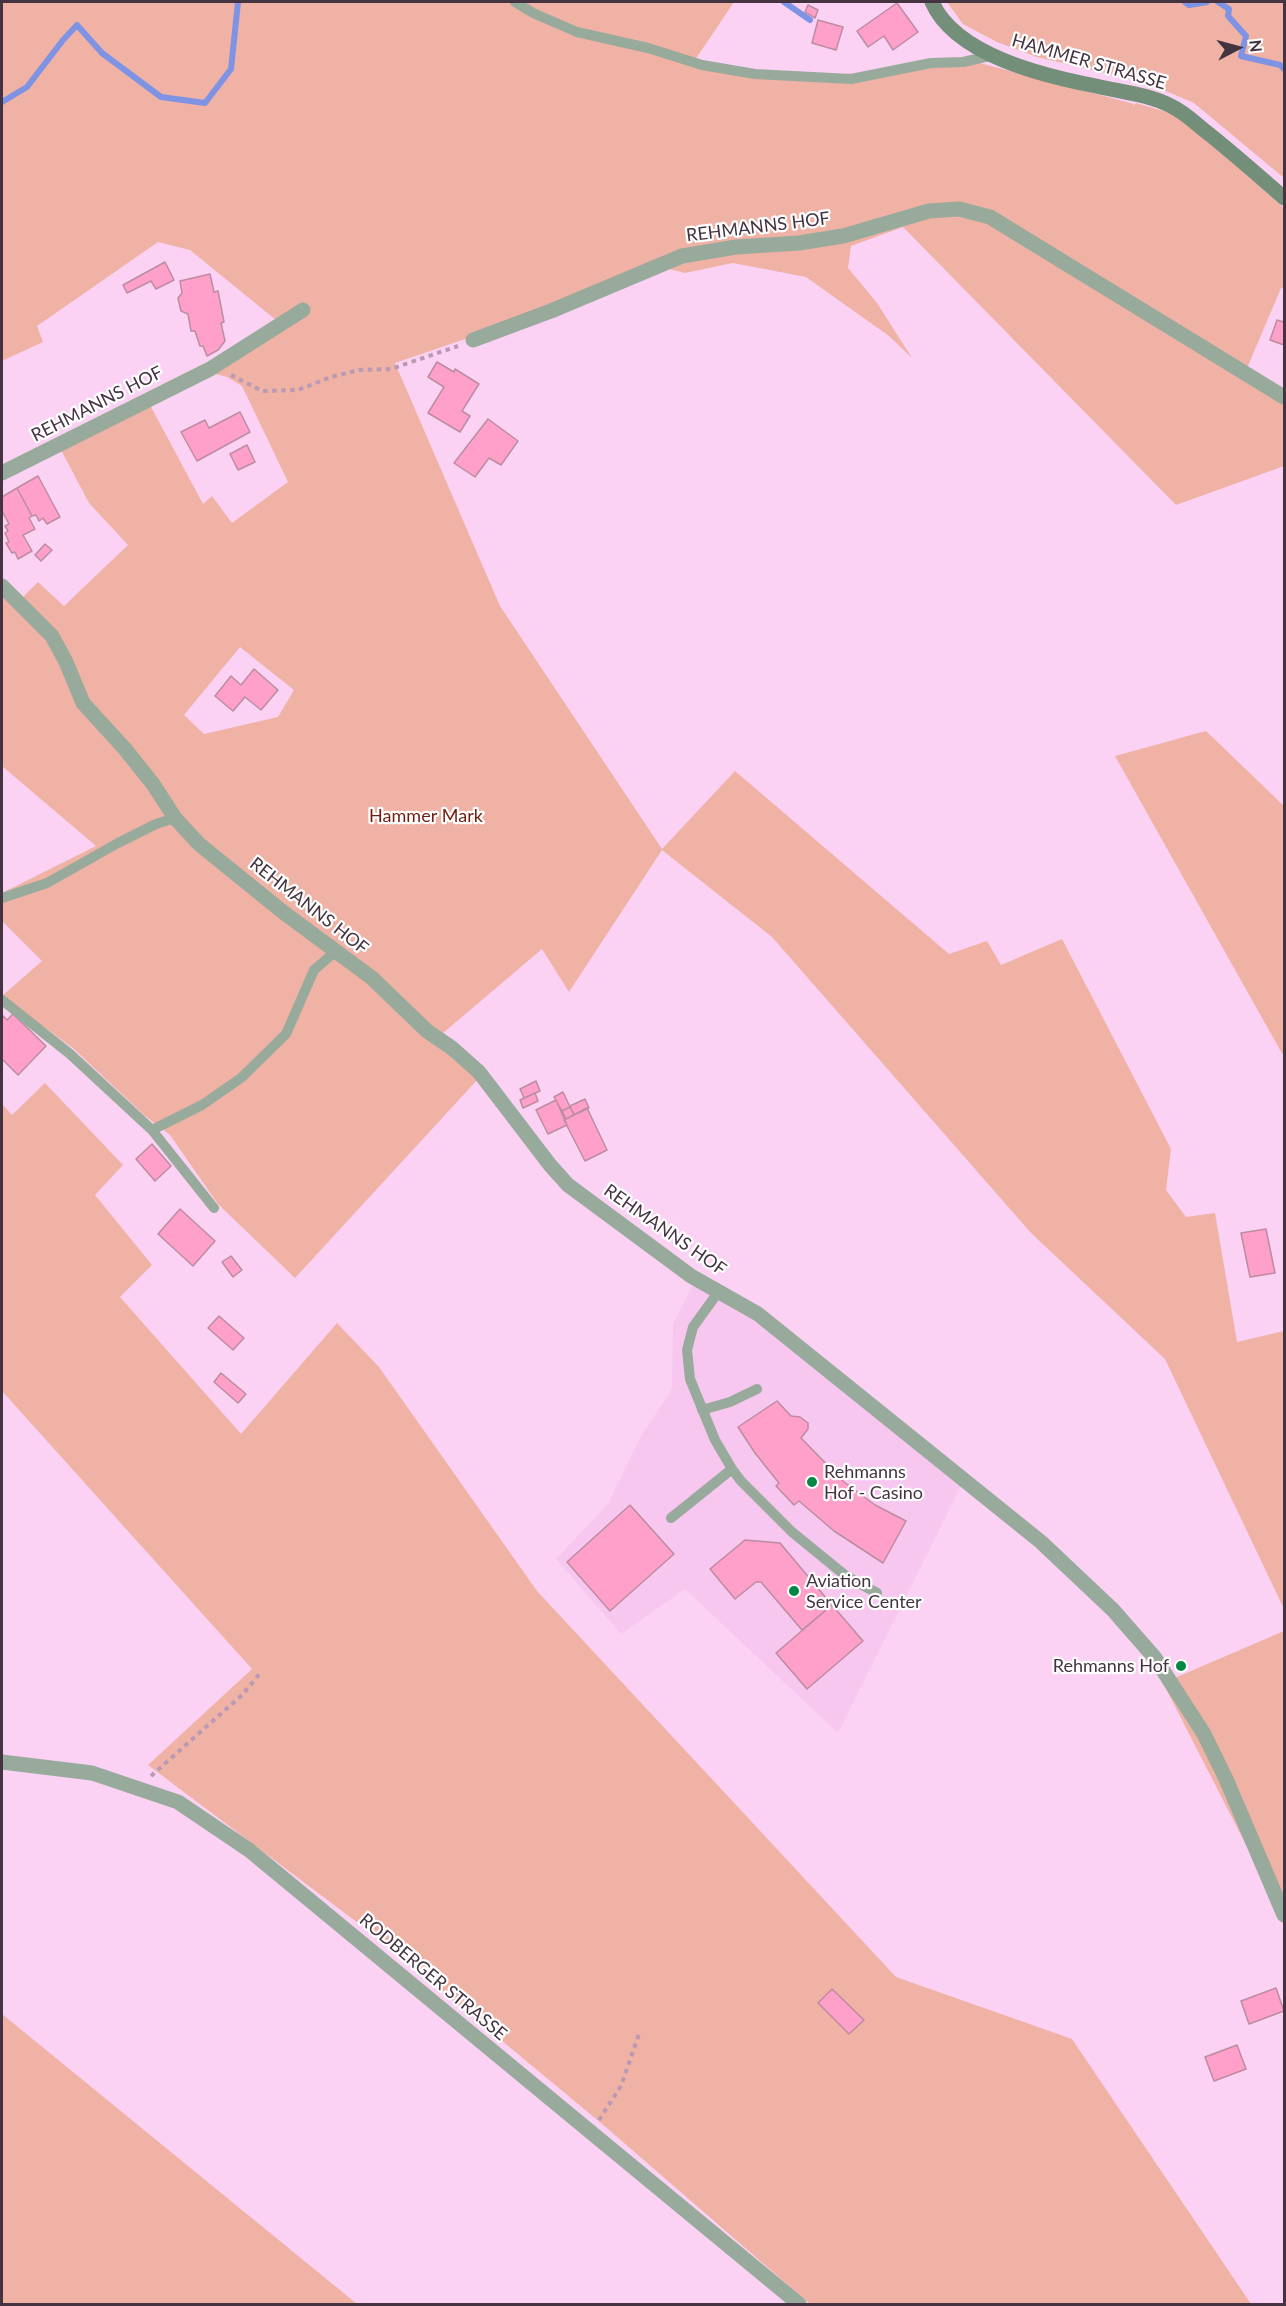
<!DOCTYPE html>
<html>
<head>
<meta charset="utf-8">
<style>
	body { margin:0 }
	#map { position:relative; width:1286px; height:2306px; overflow:hidden; background:#fbd2f4; font-family:Lato,sans-serif }
	canvas { display:block }
	.frame { position:absolute; inset:0; border:3px solid #443442; pointer-events:none }
	.north { position:absolute; left:1208px; top:18px; width:60px; height:60px; -webkit-text-stroke:4px #fff; paint-order:stroke; rotate:84deg; font-size:16px; font-weight:700; line-height:24px; text-align:center; color:#443442 }
	.north::after { content:''; display:block; margin:auto; width:21px; height:27px; background:#443442; clip-path:polygon(50% 0,100% 100%,50% 72%,0 100%) }
</style>
</head>
<body>
<div id="map">
<canvas width="1286" height="2306"></canvas>
<div class="frame"></div>
<div class="north">N</div>
</div>
<script>
const g = document.querySelector('canvas').getContext('2d');
g.lineJoin = 'round';
function fillPath(path, color) {
  g.fillStyle = color;
  g.fill(path, 'evenodd');
}
function stroke(path, color, width, dash) {
  g.strokeStyle = color;
  g.lineWidth = width;
  g.lineCap = dash ? 'butt' : 'round';
  g.setLineDash(dash || []);
  g.stroke(path);
}
function drawText(font, color, halo, rows, align = 'center') {
  g.font = font + ' Lato,sans-serif';
  g.lineWidth = 4.5;
  g.setLineDash([]);
  g.textBaseline = 'middle';
  g.strokeStyle = halo;
  g.fillStyle = color;
  for (const [text, x, y, turn = 0] of rows) {
    g.save();
    g.translate(x, y);
    g.rotate((+turn || 0) * Math.PI / 180);
    g.textAlign = isNaN(turn) ? turn : align;
    if (halo) g.strokeText(text, 0, 0);
    g.fillText(text, 0, 0);
    g.restore();
  }
}
fillPath(new Path2D(`
	M693,1284L760,1321L962,1484L838,1733L685,1589L621,1634L556,1559L608,1504L640,1438L672,1389L673,1325Z`), '#f7c7ef');
fillPath(new Path2D(`
	M2,2H734L693,63L759,77L900,72L976,62L1134,104L1133,107L1136,103L1180,116L1284,208V288H1281L1242,380L1284,404V466L1176,505L903,227L851,246L848,268L877,303L912,358L889,336L806,277L733,263L685,273L650,264L553,309L395,363L500,606L662,849L735,771L949,954L987,941L1001,965L1062,939L1171,1149L1166,1190L1186,1217L1215,1213L1237,1342L1284,1331V1609L1165,1359L1031,1233L772,937L662,850L569,992L542,949L436,1039L479,1078L295,1278L218,1204L170,1135L144,1115L74,1049L2,996L42,961L2,921V893L96,846L2,766V582L21,599L38,582L64,606L128,545L89,503L61,450L204,367L276,320L190,250L158,242L37,326L43,342L2,361ZM212,373L227,377L242,386L288,482L232,523L212,496L203,504L149,403ZM240,647L294,690L278,717L204,734L184,715Z
	M947,2H1284V178L1194,103L1147,83L1037,57L997,42L963,24Z
	M1206,731L1284,806V1057L1115,756Z
	M45,1083L123,1165L95,1195L152,1265L120,1297L241,1434L337,1323L379,1367L537,1591L896,1977L1072,2039L1251,2304H810L601,2123L378,1938L148,1765L252,1669L2,1391V1104L12,1115Z
	M1284,1631V1919L1163,1683Z
	M2,2014L357,2304H2Z`), '#efb2a5');
stroke(new Path2D(`
	M784,2L810,20
	M1185,2L1189,5L1207,2
	M1218,2L1229,9L1228,16L1246,36L1241,56L1280,65L1284,69
	M2,102L27,87L63,40L77,25L102,53L161,97L205,103L231,69L238,2`), '#7f93e4', 6);
const building = new Path2D(`
	M897,3L918,32L893,50L884,36L868,47L857,31Z
	M808,5L818,10L815,18L805,12Z
	M818,20L843,27L836,50L812,43Z
	M165,262L174,280L156,289L151,281L127,293L123,285Z
	M210,274L214,292L218,291L224,322L221,323L225,341L218,350L207,356L203,346H200L195,331H191L188,314L181,311L178,298L182,293L180,281Z
	M1284,318V345L1270,340L1277,320L1283,322Z
	M437,362L454,372L455,369L479,384L462,411L470,416L460,432L428,413L444,387L428,377Z
	M240,412L250,432L197,461L181,432L205,420L209,428Z
	M488,419L518,441L501,465L489,458L475,477L454,463Z
	M247,445L255,462L238,470L230,454Z
	M38,476L60,517L47,524L43,518L39,521L36,515L32,516L17,488Z
	M17,488L32,516L29,518L35,529L23,535L32,551L18,559L15,552L12,553L6,543L9,542L5,533L8,531L5,526L9,524L2,511V497Z
	M45,544L52,550L41,561L35,555Z
	M254,669L278,690L261,710L245,697L233,711L215,696L231,676L241,685Z
	M13,1014L46,1046L18,1075L2,1059V1015L7,1020Z
	M536,1081L540,1091L524,1098L520,1089Z
	M563,1092L570,1107L562,1111L554,1097Z
	M535,1093L538,1101L523,1108L520,1100Z
	M585,1099L589,1108L574,1115L570,1106Z
	M556,1100L567,1125L548,1134L536,1110Z
	M570,1107L574,1115L566,1119L562,1111Z
	M587,1108L607,1150L585,1161L564,1120Z
	M152,1144L171,1166L155,1181L136,1159Z
	M180,1209L215,1241L193,1266L158,1234Z
	M1266,1229L1275,1273L1250,1277L1241,1233Z
	M231,1256L242,1270L233,1277L222,1262Z
	M219,1316L244,1338L233,1350L208,1328Z
	M221,1373L246,1394L238,1403L214,1382Z
	M777,1401L791,1416L800,1417L808,1423V1429L801,1438L844,1482L875,1505L906,1521L883,1563L834,1531L799,1501L794,1505L776,1486L779,1483L755,1453L738,1427Z
	M630,1505L674,1554L610,1611L567,1562Z
	M745,1540L780,1543L832,1605L802,1630L761,1582H756L735,1599L710,1569Z
	M832,1605L863,1641L807,1689L776,1653Z
	M1276,1988L1284,2011L1249,2024L1241,2001Z
	M832,1989L864,2020L849,2034L818,2003Z
	M1237,2045L1246,2069L1214,2081L1205,2057Z`);
fillPath(building, '#fea0c9');
stroke(building, '#bc8ca0', 1.5);
stroke(new Path2D(`
	M231,375L262,391L298,390L331,377L359,370L391,369L458,346
	M151,1776L243,1694L261,1672
	M599,2120L621,2086L639,2034`), '#b999b4', 4, [4.5, 4.5]);
stroke(new Path2D(`
	M515,2L533,13L577,32L648,48L702,65L755,74L851,79L931,63L963,62L994,55
	M2,898L47,883L118,843L156,824L175,818
	M2,1000L70,1054L152,1130L202,1105L241,1078L286,1034L314,970L336,951
	M152,1130L214,1208
	M719,1291L693,1327L687,1350L690,1379L715,1440L732,1469L741,1481L792,1532L846,1576L877,1593
	M702,1410L730,1402L757,1389
	M671,1518L732,1469`), '#97aa9b', 10);
stroke(new Path2D(`
	M473,340L551,311L682,256L736,247L799,243L843,236L929,211L959,209L990,217L1284,397
	M2,473L210,369L303,310
	M2,586L52,636L66,662L83,703L125,749L153,784L175,818L199,844L283,912L372,978L427,1031L452,1048L479,1072L550,1165L568,1185L691,1276L758,1314L1041,1542L1113,1610L1155,1658L1204,1734L1226,1779L1284,1915`), '#97aa9b', 15);
stroke(new Path2D(`
	M2,1762L92,1773L178,1802L249,1850L799,2304`), '#97aa9b', 15);
stroke(new Path2D(`
	M932,2C955,55 1044,76 1096,86C1121,92 1149,94 1171,106C1184,112 1194,122 1204,130C1232,152 1258,175 1284,198`), '#738f7a', 15);
for (const [x, y, r, color] of [
	[812,1482,6,"#084"],
	[794,1591,6,"#084"],
	[1181,1666,6,"#084"]
]) {
  const dot = new Path2D();
  dot.arc(x, y, r, 0, 2 * Math.PI);
  g.fillStyle = color;
  g.fill(dot);
  stroke(dot, '#fff', 2);
}
drawText('18px', '#443442', '#fff', [
	["HAMMER STRASSE",1089,62,16],
	["REHMANNS HOF",758,227,-7],
	["REHMANNS HOF",97,404,-27],
	["REHMANNS HOF",309,906,38],
	["REHMANNS HOF",665,1230,35],
	["RODBERGER STRASSE",433,1977,40]
]);
drawText('18px', '#721c0e', '#fff', [
	["Hammer Mark",426,816]
]);
drawText('18px', '#443442', '#fff', [
	["Rehmanns",824,1472],
	["Hof - Casino",824,1493],
	["Aviation",806,1581],
	["Service Center",806,1602],
	["Rehmanns Hof",1169,1666,"right"]
], 'left');
</script>
</body>
</html>
